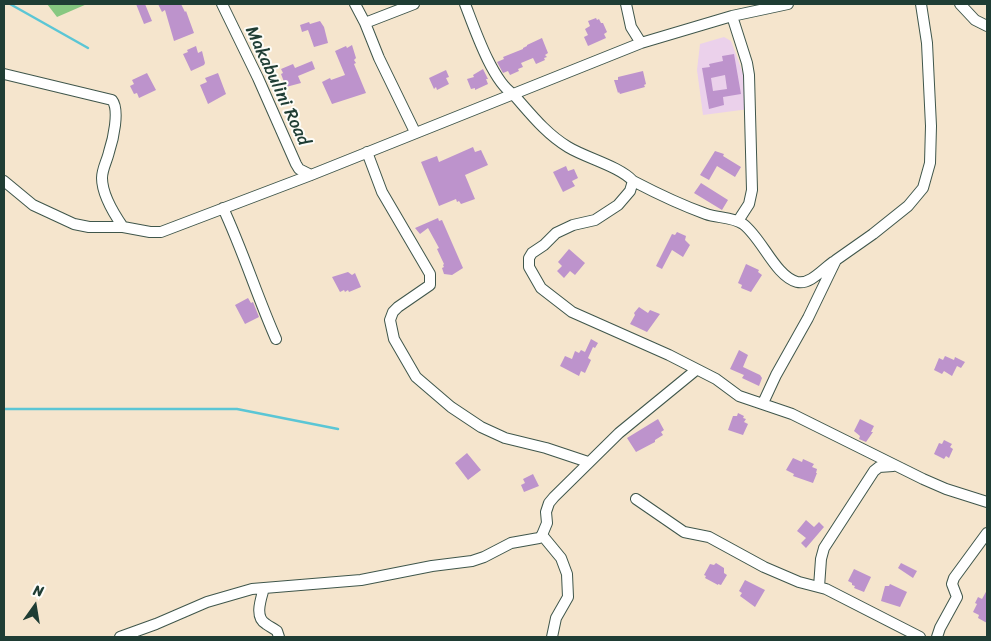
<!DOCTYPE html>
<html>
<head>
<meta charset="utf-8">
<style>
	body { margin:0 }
	#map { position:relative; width:991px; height:641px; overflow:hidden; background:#f5e5cd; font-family:Sriracha,sans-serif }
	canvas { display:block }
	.frame { position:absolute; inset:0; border:5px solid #1f3d34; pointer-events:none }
	.north { position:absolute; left:10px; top:581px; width:50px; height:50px; -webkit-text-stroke:4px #fdfcf7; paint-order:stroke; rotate:13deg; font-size:14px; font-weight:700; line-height:20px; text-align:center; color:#1f3d34 }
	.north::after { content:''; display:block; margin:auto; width:18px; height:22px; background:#1f3d34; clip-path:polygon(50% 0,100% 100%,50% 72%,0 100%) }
</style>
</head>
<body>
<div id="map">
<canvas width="991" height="641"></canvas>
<div class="frame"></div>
<div class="north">N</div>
</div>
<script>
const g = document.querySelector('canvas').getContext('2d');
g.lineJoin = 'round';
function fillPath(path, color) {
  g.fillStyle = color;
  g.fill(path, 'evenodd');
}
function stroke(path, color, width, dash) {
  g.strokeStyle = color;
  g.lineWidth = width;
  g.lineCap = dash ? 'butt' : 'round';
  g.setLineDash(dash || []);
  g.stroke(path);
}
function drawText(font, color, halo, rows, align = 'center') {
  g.font = font + ' Sriracha,sans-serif';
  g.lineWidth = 4;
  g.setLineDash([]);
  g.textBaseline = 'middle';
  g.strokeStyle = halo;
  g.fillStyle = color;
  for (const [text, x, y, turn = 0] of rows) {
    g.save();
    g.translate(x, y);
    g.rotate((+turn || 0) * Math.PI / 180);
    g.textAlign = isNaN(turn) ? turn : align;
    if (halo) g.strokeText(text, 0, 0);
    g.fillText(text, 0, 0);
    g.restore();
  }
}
fillPath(new Path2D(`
	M724,37L731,41L744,76L749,109L703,115L697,70L700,44Z`), '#ebd1eb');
fillPath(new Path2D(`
	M47,4H87L57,17Z`), '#87c881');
stroke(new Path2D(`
	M10,4L88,48
	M4,409H237L338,429`), '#5bc6d5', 2.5);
fillPath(new Path2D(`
	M136,4H145L152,21L144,24Z
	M158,4H181L185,12L186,11L194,33L174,41L165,10L162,12Z
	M596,18L597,20L599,19L601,23H603L607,32L604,34L606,38L588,46L584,37L588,35L585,29L590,26L588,21Z
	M320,21L324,27L328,43L314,47L308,30L302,32L300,25L309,22L310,24Z
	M542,38L548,53L545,55L547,57L544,58L545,60L536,64L533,58L521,63L523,67L518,69L519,71L510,75L508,71L503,73L497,62L504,59L503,57L523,49V48L527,46V45Z
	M352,45L356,58L354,60L356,63L354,64L366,93L332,104L322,82L330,78L331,80L345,75L335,51L346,46L347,48Z
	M196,46L198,53L202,51L205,63L204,65L191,71L183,54L188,52L187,50Z
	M734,54L741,94L723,97L724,105L709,109L702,68L710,67L709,64L723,61L722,56ZM725,75L727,89L713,91L711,78Z
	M312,61L315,69L298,76L301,83L286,87L281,74L283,73L281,69L293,64L295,68Z
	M483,69L488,79H486L488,84L475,90V88L471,89L467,79L474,77L473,75Z
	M446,70L449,77L446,78L449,84L437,90L436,87L434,89L429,78Z
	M643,71L646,84L644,85L645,87L620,94L619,92L618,93L614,80H618V77Z
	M147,73L156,90L139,98L137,93L134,94L130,86L134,84L132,80Z
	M218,73L226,94L208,104L200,85L207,82L205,78Z
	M473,147L475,152L481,150L488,165L465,175L475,199L461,204L459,201L457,202L456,199L439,206L421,162L437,156L439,162Z
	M715,151L724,154L723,156L741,167L735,177L717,166L709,180L700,175Z
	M566,166L568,171L574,169L578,178L572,181L575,186L563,192L553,172Z
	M701,183L728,200L722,210L694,193Z
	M438,218L439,221L442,220L463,268L452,275L444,274L442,268L444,267L443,265L444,264L437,249L439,248L428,228L420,234L415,228Z
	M677,232L686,236L685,240L690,245L683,257L672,250L662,269L656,266L672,234L675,235Z
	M569,249L585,263L575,275L570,271L564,278L557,271L562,266L558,262Z
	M746,264L759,270L758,272L762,275L751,292L741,288L742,285L738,283Z
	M348,272L352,275L355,273L361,287L349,292L348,290L345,292L344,290L340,292L332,277Z
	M248,298L251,303L253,302L259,317L245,324L235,305Z
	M639,307L648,313L650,310L660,314L647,332L630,324L635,315L634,313Z
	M591,339L598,343L595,348L593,347L588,358L591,360L585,373L581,371L579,376L560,366L565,356L572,359L575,351L579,353L581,350L585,352Z
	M739,350L748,355L743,367L760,375L762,378L759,386L742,378L744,375L730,369Z
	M945,356L954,360L955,357L965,362L961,368L957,366L952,376L944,371L942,374L934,370L939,358L943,360Z
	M738,413L744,416L743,418L746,419L744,422L748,424L743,435L728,430L733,416H737Z
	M658,419L664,430L661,432L663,435L655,440V442L636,452L627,438Z
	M860,419L874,426L871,432H873L866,442L859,439L860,436L854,431Z
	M944,440L952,444L950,447L953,449L949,458L946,456L944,459L934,454L939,443L942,444Z
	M467,453L481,470L468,480L455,463Z
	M793,458L802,462L803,459L814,464L812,467L817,469L816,473H817L813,483L793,476L794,474L786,470Z
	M533,474L539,486L524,492L521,485L525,483L523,479Z
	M806,520L814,527L819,522L824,527L806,548L801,543L806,538L797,531Z
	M716,563L724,568V573L727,575L721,585L718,584V585L705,578L706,576L704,575L710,564L714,565Z
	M901,563L917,571L913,578L898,568Z
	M854,569L871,577L864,592L854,588L855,586L852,585V583L848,581Z
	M745,580L765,590L755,607L740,596L742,593L739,591Z
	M890,584L907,592L900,607L881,601L885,586H889Z
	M987,590V623L978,618L979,615L973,612L977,604L975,603L978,597L982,599Z`), '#bd93cc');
const minor = new Path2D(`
	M222,4L258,78L296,164L299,169L311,175
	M355,4L365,23L379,58L415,132
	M465,4C474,27 492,81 513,94C530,113 545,133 568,147C586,158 619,166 633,181L630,191L618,205L595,220L573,225L556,233L544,245L532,253L529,258V267L541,288L572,312L669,355L716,379L739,396L792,414L923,479L946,489L987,502
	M626,4L631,27L641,43
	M960,4L975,20L987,26
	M732,16L747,63L749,75L752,190L749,204L738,221
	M365,23L414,4
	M4,74L112,100C120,110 113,140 109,152C107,161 102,169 102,178C102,195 114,214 123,227
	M367,152L382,192L430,274V285L398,307L393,312L390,320L394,339L416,377L451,407L481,427L505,438L546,448L588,462
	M4,181L33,205L74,224L89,227H123L150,232H161L311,175L641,43L732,16L788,4
	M633,181C656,193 681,205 706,214C717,218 733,217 743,224C762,238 775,276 797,282C810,285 823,269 833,262
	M223,208C243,251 257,296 276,339
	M763,403L776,375L808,318L836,260L873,234L908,206L923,188L930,163L931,126L927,43L921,4
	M636,499L684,532L709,537L764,567L799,582L826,589L920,637
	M542,535L561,558L567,574L568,597L556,618L552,637
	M819,587L821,559L824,548L874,471L879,467L893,466
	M264,588C261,599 254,617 266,624C270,627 273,628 277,631L279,637
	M120,637L156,624L207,602L252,589L361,580L432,566L472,561L484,557L511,543L539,538L542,535L547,523L546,512L549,503L554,497L619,433L696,370
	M937,637L940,628L957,597L952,584L954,578L987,533`);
stroke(minor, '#3f564b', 12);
stroke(minor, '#fff', 10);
drawText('18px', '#1f3d34', '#fdfcf7', [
	["Makabulini Road",277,86,65]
]);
</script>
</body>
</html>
